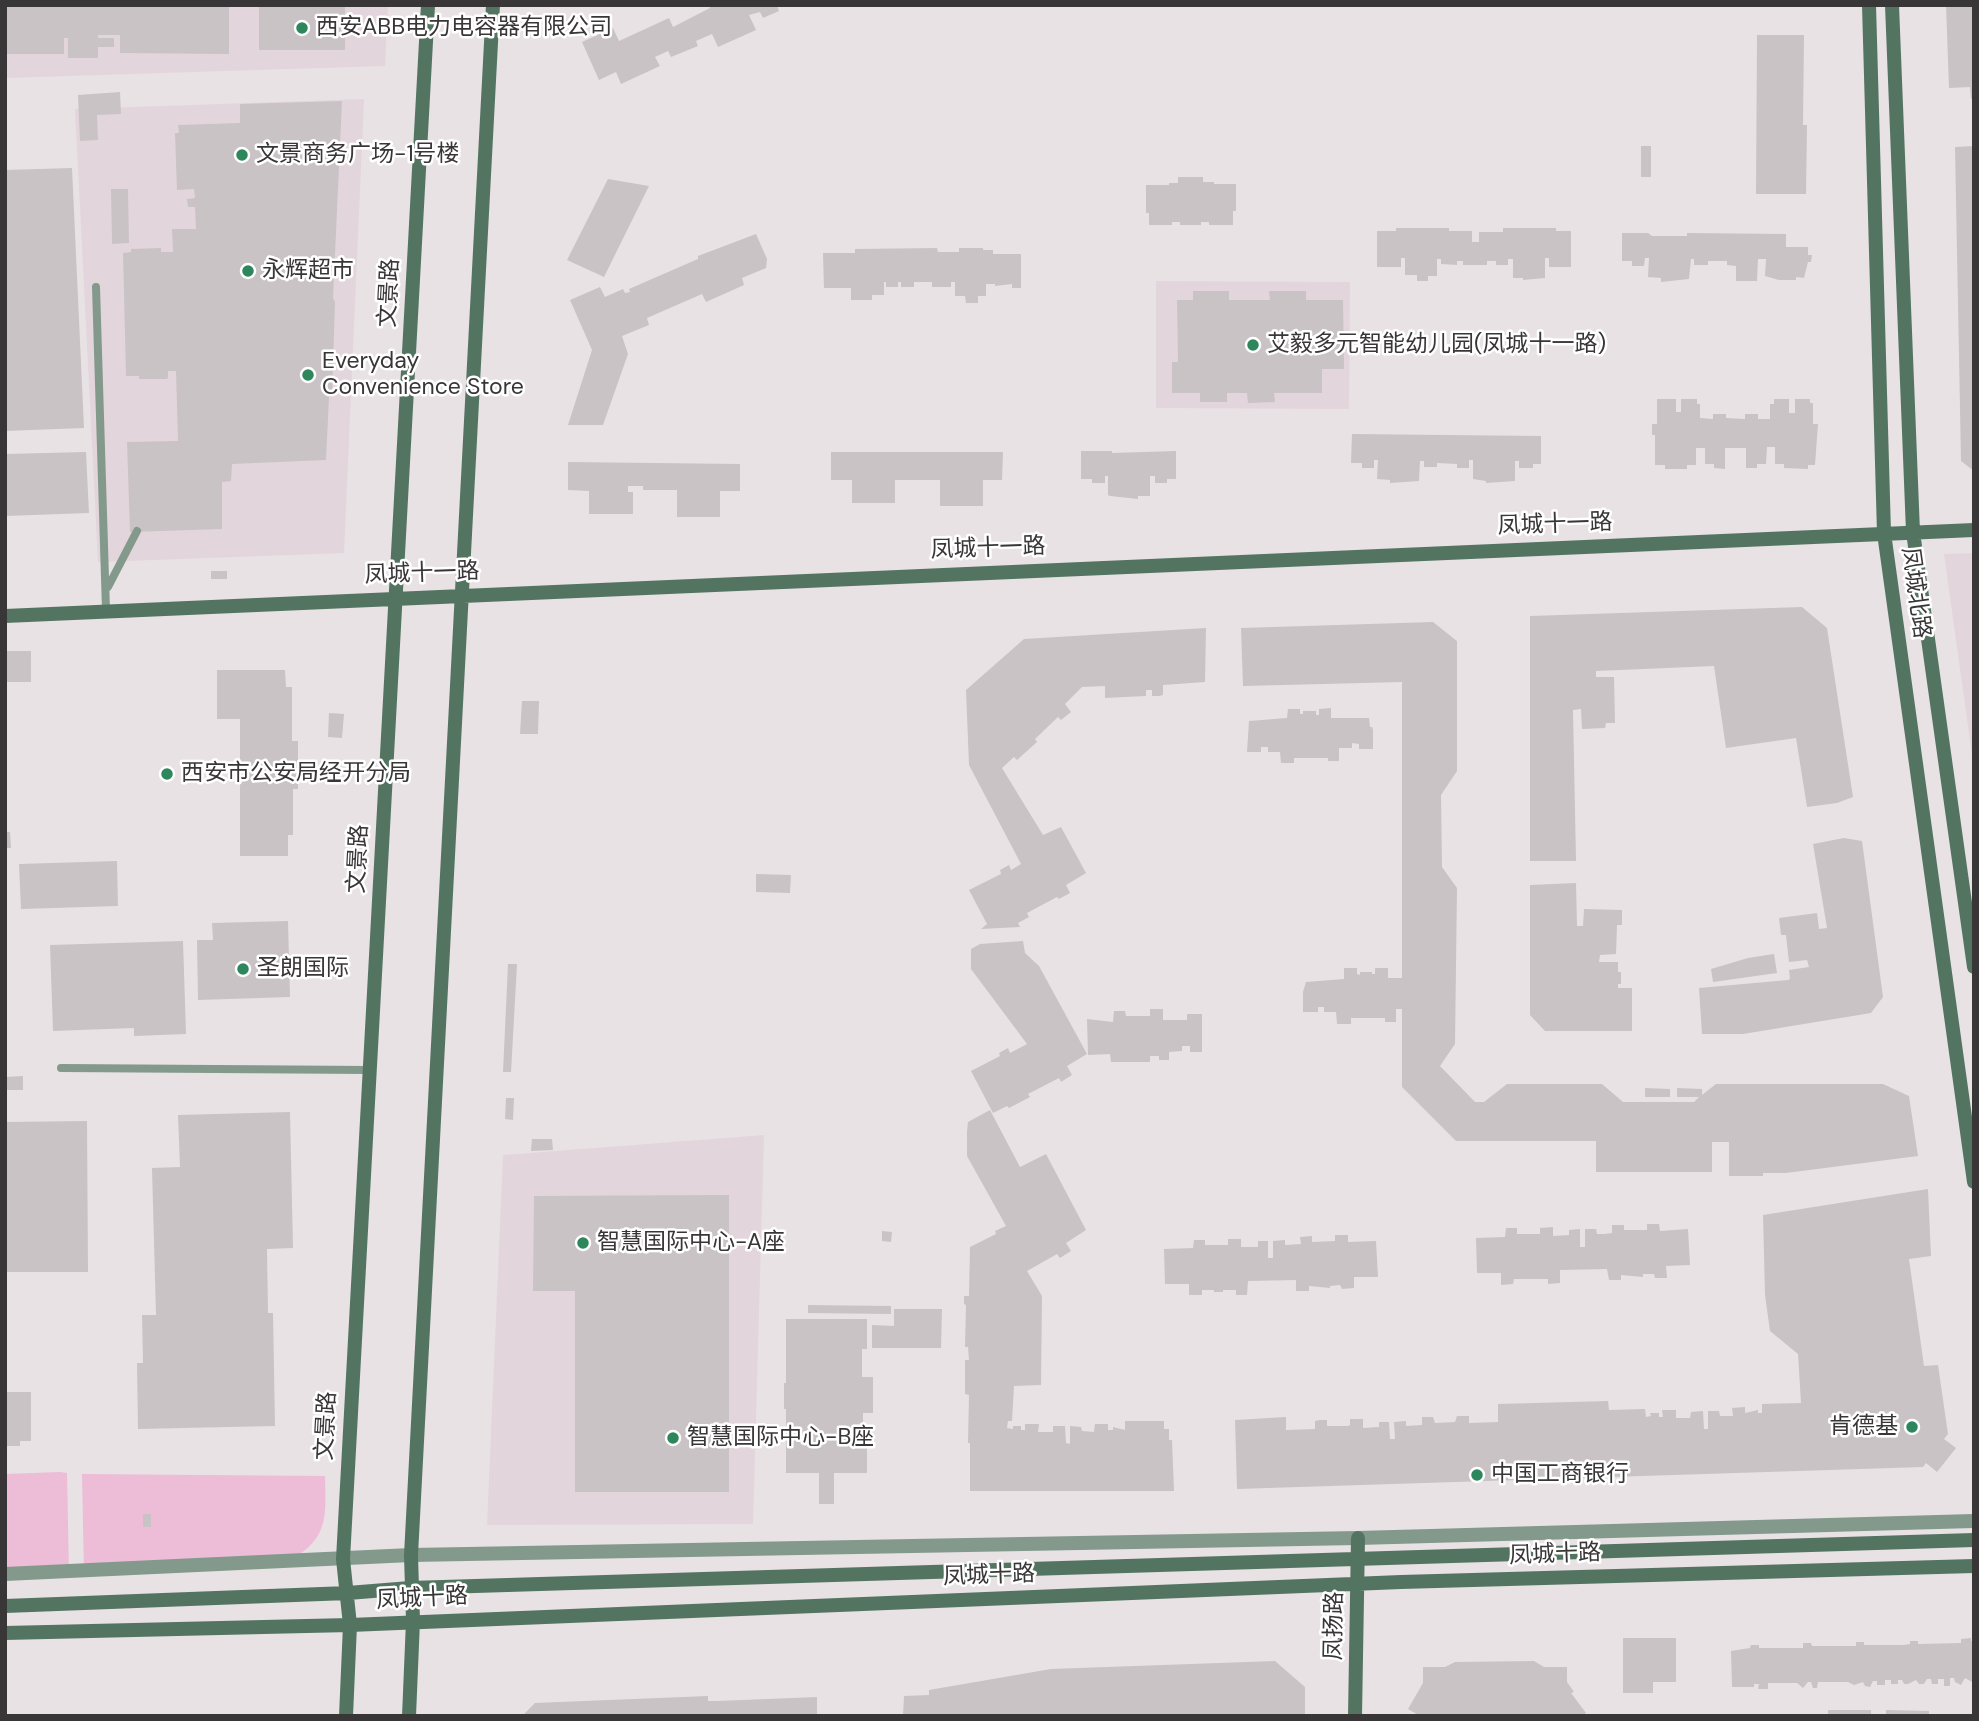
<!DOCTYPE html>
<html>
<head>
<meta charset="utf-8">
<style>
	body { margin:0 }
	#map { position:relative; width:1979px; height:1721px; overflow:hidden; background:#e8e2e5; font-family:"DM Sans",sans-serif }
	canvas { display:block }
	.frame { position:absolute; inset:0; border:7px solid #393638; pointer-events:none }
</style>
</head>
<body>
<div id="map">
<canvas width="1979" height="1721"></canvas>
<div class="frame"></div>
</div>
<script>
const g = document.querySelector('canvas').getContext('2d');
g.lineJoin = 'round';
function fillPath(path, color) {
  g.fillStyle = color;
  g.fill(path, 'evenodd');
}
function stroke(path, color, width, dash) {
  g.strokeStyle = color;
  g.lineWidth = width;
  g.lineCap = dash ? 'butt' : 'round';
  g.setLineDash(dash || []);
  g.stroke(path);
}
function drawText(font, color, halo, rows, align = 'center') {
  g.font = font + ' "DM Sans","Noto Sans SC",sans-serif';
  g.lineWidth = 5;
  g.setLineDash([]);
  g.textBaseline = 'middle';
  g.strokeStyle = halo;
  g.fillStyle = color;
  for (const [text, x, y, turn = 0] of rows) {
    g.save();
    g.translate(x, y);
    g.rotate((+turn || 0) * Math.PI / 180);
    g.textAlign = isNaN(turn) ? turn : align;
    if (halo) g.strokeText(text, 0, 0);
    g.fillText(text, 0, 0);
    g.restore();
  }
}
fillPath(new Path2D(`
	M5,5H388L385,66L5,78Z
	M364,99L344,553L98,562L75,109Z
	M1156,281L1350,282L1349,409L1156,408Z
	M1974,553V769L1944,554Z
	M764,1135L753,1524L487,1525L503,1155Z`), '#e3d5dc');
fillPath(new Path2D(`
	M60,1472L67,1473L69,1575L5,1579V1474Z
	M82,1474L325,1476C326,1515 329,1539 290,1560L84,1573Z`), '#edbcd6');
fillPath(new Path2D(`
	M5,5H229V54L120,53V35H98V38H114V47H98V58H68V38H64V54H5Z
	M259,5H345V50H259Z
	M709,5H777L779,11L763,18L760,12L749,15L756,30L718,47L712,34L696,41L698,46L671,57L668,51L655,57L660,66L621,84L616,72L599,80L582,42L613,28L619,41L669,18L673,27L710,8Z
	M1946,5H1974V99H1971L1970,87L1949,88Z
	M1757,35H1804L1803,125H1807L1806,194H1756Z
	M120,92L121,114L97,115L98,140L80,141L78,95Z
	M342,101L333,298L335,302L332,397H329L326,460L232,464L231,481L222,482V529L130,532L127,442L178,441L176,371H168V378L166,379H139V376H126L123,253L131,252V249L161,248V252H173L172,229H196L195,207H188L187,199L195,198L194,189L177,190L175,133H179L178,125L240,123V104Z
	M1641,146H1651V177H1641Z
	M1974,146V471L1961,461L1955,147Z
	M72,168L84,428L5,431V170Z
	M1178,177H1203V182H1214V184H1236V211H1233V225H1209V222H1201V225H1180V222H1172V225H1149V213H1146V185H1169V183H1178Z
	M608,179L649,186L604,277L567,260Z
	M111,189H128L129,243L112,244Z
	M1396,228H1449V231H1472V242H1479V232H1503V228H1556V231H1571V267H1549V258H1545V278L1523,280V278H1513V259H1508V265H1496V261H1487V265H1463V261H1457V265L1441,264V259H1437V276H1428V281H1417V275H1405V258H1401V267H1377V231H1396Z
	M1622,233H1648L1652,236H1687V233L1786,234V247H1808V255H1812L1811,262H1808L1804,278L1796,277V280H1779L1765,276L1766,259H1758L1757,281H1736V266L1727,265V261H1708V265H1694V259H1691L1689,279L1661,282V278L1648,277L1649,258H1645L1644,266H1632V261H1622Z
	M756,234L767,259L766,268L742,278L744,285L706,302L702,294L647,318L649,325L622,336L628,354L603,425H568L592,350L570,300L600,287L605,297L623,289L625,293L630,292L629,289L698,259V256Z
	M937,248L938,252H959V248H983V250H993V254H1021V288H1012V284L995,286V284H986V296H978V303H966L965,296H955V282H951V287H932V282H914V287H901V282H898V287H886V282H884V295H872V300H851V288H824L823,253H855V249Z
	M1193,291H1229V300H1270L1269,291H1306V300H1343L1344,369H1322V393H1274L1275,402L1248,403L1247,393H1227V402H1200V393H1172V362H1178L1177,300H1193Z
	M1657,399H1676V412H1681V399H1697V404H1700V418L1713,419V414H1726V418L1745,419V414H1758V419H1770V404H1774V399H1789V413H1795V399H1810V403H1813V424H1818L1815,465H1808V469L1784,468V464H1775V447H1767L1766,464H1757V468H1746V448H1725V469L1714,468V464H1705V448H1696V465H1687V469H1665V465H1655V435H1652V424H1657Z
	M1352,434L1541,436V464H1533V468H1519V461H1515V481L1486,483V481L1473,479V460H1469V468H1457V464L1437,463V467H1424V461H1420L1419,481L1390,483V480L1377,479L1378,460H1374V468H1362V463H1351Z
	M1081,451H1112V453L1176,451V479H1167V483H1155V476H1150V496H1138V499L1110,496L1108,495V476H1105V483H1092V479H1081Z
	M86,452L89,513L5,516V454Z
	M831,452H1003L1002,480H983V506H940V480H895V503H852V480H831Z
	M568,462L740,464V491H720V517H677V490H643V486H628V492H633V514H589V491L568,490Z
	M211,571H227V579H211Z
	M1802,607L1827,628L1853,797L1837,803L1807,807L1796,738L1726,748L1714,666L1596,671V677H1614L1615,723H1606L1605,728L1582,729L1581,709L1573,710L1576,861H1530V616Z
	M1433,622L1457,641V771L1441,795L1442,867L1457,888L1455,1044L1440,1066L1475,1102H1484L1507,1084H1602L1623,1102H1694L1699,1097H1677V1088L1702,1089V1095L1716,1084H1883L1909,1096L1918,1156L1786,1173H1763V1176H1729V1142H1712V1172H1596V1141H1456L1402,1087V1009H1396V1022H1385V1018H1351V1024H1337L1336,1012H1324V1007H1318V1012H1303V992L1306,982L1344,979V968H1357V974L1360,975V972H1372V974H1375V968H1388V978H1402V682L1243,686L1241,628Z
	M1206,628L1205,682L1163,685V695L1159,696H1152V690H1146V696L1105,698V686L1082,687L1065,704L1071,712L1061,720L1058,717L1035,739L1037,742L1017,760L1014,757L1002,768L1043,835L1061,827L1086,873L1066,885L1070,893L1059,899L1057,897L1027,913L1029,917L1018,923L1020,927L981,929L987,924L969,890L1001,874L1000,870L1009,865L1011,870L1021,864L969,765L966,690L1024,639Z
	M5,651H31V682H7Z
	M217,670H285L286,687H292V741H298V789H293V835H288V856H240V719H217Z
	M522,701H539L538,734H520Z
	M1331,708V718H1369L1370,727H1372L1373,730V749H1359V744L1352,743V748H1339V761H1328V758H1294V763H1281L1280,752H1268V747H1261V752H1247L1249,721L1287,718L1288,709H1300V714H1303V711H1316V715H1319V709Z
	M329,713L344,714L342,738L328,737Z
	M5,832H10L11,848H5Z
	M1844,838L1862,841L1883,997L1871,1013L1743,1034H1702L1699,988L1788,980L1790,979L1789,970L1809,967L1807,960L1789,962L1786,935H1781L1779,918L1817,913L1819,929L1827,928L1813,844Z
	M117,861L118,906L21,909L19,864Z
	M756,874L791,875L790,893L756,892Z
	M1576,883L1577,926H1583L1584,909L1622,910V925H1617L1616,954L1600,955L1599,962H1618V972H1621V984H1618V988H1632V1031H1545L1530,1015V885Z
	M288,921L290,997L198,1000L197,940H213L212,923Z
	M183,941L186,1034L134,1036V1028L53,1031L50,945Z
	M1023,941L1025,953L1039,966L1087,1054L1067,1066L1072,1075L1061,1082L1059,1078L1028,1094L1030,1097L1009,1108L1007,1106L993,1113L971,1071L1000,1056L999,1053L1008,1048L1010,1053L1027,1044L971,969V949L980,944Z
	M1774,954L1777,973L1713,982L1711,969L1748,958Z
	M508,964H517L511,1072H503Z
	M1150,1009H1163V1020H1187V1014H1202V1052H1190V1046H1182V1051L1169,1052V1060H1159V1056H1150V1062H1111L1110,1054L1088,1055L1087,1019L1113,1022L1114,1011H1125L1126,1016H1150Z
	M23,1076V1090H5V1077Z
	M1645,1088L1670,1089V1097H1645Z
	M506,1098H514L513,1120L505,1119Z
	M990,1110L1020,1167L1046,1154L1086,1230L1066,1243L1071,1251L1060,1258L1057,1254L1027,1271L1042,1296L1041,1385L1014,1386L1012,1421H1008L1007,1428L1013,1429V1426H1021V1430H1025V1424H1039L1038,1432H1053V1426H1065L1066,1443L1070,1444V1426L1081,1427L1082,1431L1094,1432L1095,1424H1108V1430H1113V1427L1125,1430V1421H1164V1429H1169V1440H1172L1174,1491H970V1443H968L969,1395L965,1394V1360H969L968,1347H965L966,1305L964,1304V1296H969L970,1247L996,1234L995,1231L1006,1226L967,1156V1131L968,1122Z
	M290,1112L293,1248L267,1249L268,1313H273L275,1426L138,1429L137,1363H143L142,1315H156L152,1168L180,1167L178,1115Z
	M87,1121L88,1272H5V1122Z
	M552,1139L553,1150L531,1151L532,1139Z
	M1928,1189L1931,1256L1909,1259L1924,1366L1938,1365L1948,1434L1944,1439L1956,1448L1937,1472L1926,1463L1923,1467L1237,1489L1235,1420L1286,1417V1430L1315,1429V1421L1320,1420H1327V1426H1348L1350,1425V1419H1363V1428L1379,1427V1422H1389L1390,1439H1395L1394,1422L1406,1421V1426L1422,1425V1417H1433L1435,1423L1455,1422L1457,1416H1469V1423L1498,1422V1404L1608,1401L1609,1410L1645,1409L1646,1417L1651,1416L1650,1413H1659V1417H1663L1662,1410H1676V1418H1690L1691,1412L1703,1411L1704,1429H1708V1411H1719L1720,1416H1733L1732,1408L1745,1407V1413L1758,1410V1413H1762V1404L1801,1403L1798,1354L1770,1331L1765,1295L1763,1215Z
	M729,1195V1492H575V1291H533L534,1196Z
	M1647,1224H1659L1660,1231L1688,1229L1690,1265L1666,1266L1667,1278H1655L1654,1274H1643V1277L1621,1275V1280H1609L1607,1269L1560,1270V1283L1548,1284V1279H1514L1513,1284L1501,1285V1273H1477L1476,1238L1505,1237L1506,1228H1517V1234H1540V1228L1553,1227V1236L1569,1235V1230L1580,1229V1247H1585V1229H1596L1597,1234H1604L1612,1233V1225H1624V1230H1647Z
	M882,1231L892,1232L891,1242L882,1241Z
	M1335,1235H1348V1242L1376,1241L1378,1277H1354V1288L1342,1289L1340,1285L1330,1286V1288L1309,1286V1291H1296V1280L1248,1281L1247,1295H1236V1290H1223V1292H1214V1290H1202V1295H1189V1284H1165L1164,1249L1193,1248L1194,1240H1205V1245H1228V1239H1241V1247H1258V1241H1268V1258H1273V1241L1285,1240V1245L1301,1244L1300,1237L1312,1236V1242L1335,1241Z
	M808,1305L891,1306V1314L808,1313Z
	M894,1309H942L941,1348H872V1325L894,1326Z
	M786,1319H867V1349H862V1377H873V1413H863V1442H867V1473H834V1504H819V1473H786V1409H784V1383H786Z
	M5,1392H31V1441H20V1446H5Z
	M143,1514H151V1527H143Z
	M1623,1638H1676V1682H1653V1693H1623Z
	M1971,1638V1641H1974V1683L1965,1678L1961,1685L1955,1682L1954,1678H1950V1686H1944V1679H1938V1684H1932L1931,1679H1927L1924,1684H1919L1916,1680L1908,1684H1904L1902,1680H1898V1684H1891V1680H1885V1685H1877V1681H1873L1870,1687L1865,1686L1863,1682L1854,1685L1848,1682H1818L1817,1688H1813L1811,1682H1808L1803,1688L1797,1683H1768V1689H1758L1759,1684H1754V1687H1732L1731,1651L1750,1648L1751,1645H1759V1648H1803V1643H1811L1812,1646H1856V1642H1864V1645H1904L1910,1644V1641H1918V1644L1961,1643V1639Z
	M1275,1661L1305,1687V1716H903L904,1696L929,1695V1690L1051,1669Z
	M1534,1661L1544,1667H1567V1682L1574,1692L1571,1693L1586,1713L1581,1716H1420L1408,1709L1423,1683V1667H1445L1455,1662Z
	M708,1696V1701H717L817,1697V1716H522L535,1703Z
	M1828,1710H1871V1716H1828Z
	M1886,1710L1929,1711V1716H1886Z`), '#c9c3c6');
stroke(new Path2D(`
	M96,287L106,610
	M108,587L137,531
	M61,1068L370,1070`), '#83998b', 8);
stroke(new Path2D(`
	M5,1574L411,1555L1358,1538L1974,1521`), '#83998b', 14);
stroke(new Path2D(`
	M1869,5L1884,533L1974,1182
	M1892,5L1913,532L1974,967
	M5,616L1974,530
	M5,1606L348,1593L410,1588L1974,1540
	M5,1633L350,1625L1401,1582L1974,1566
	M346,1716L350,1625L343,1559L428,5
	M409,1716L413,1621L411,1555L493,5
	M1355,1716L1358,1538`), '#547462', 14);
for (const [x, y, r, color] of [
	[302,28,7,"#2d865c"],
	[242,155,7,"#2d865c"],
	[248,271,7,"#2d865c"],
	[1253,345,7,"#2d865c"],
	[308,375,7,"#2d865c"],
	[167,774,7,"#2d865c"],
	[243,969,7,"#2d865c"],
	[583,1243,7,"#2d865c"],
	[1912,1427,7,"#2d865c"],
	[673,1438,7,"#2d865c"],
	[1477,1475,7,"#2d865c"]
]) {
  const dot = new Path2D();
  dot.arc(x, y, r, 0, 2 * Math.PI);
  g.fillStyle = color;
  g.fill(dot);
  stroke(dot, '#fff', 2.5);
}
drawText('23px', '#393638', '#fff', [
	["西安ABB电力电容器有限公司",316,28],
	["文景商务广场-1号楼",256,155],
	["永辉超市",262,271],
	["艾毅多元智能幼儿园(凤城十一路)",1267,345],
	["Everyday",322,362],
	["Convenience Store",322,388],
	["西安市公安局经开分局",181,774],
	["圣朗国际",257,969],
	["智慧国际中心-A座",597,1243],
	["肯德基",1898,1427,"right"],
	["智慧国际中心-B座",687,1438],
	["中国工商银行",1491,1475]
], 'left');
drawText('23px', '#393638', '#fff', [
	["文景路",390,293,-87],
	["凤城十一路",1555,525,-2],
	["凤城十一路",988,549,-2],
	["凤城十一路",422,574,-2],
	["凤城北路",1915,593,82],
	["文景路",359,859,-87],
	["文景路",327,1426,-87],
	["凤城十路",1555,1555,-2],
	["凤城十路",989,1576,-2],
	["凤城十路",422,1599,-3],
	["凤扬路",1335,1626,-89]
]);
</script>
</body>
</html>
